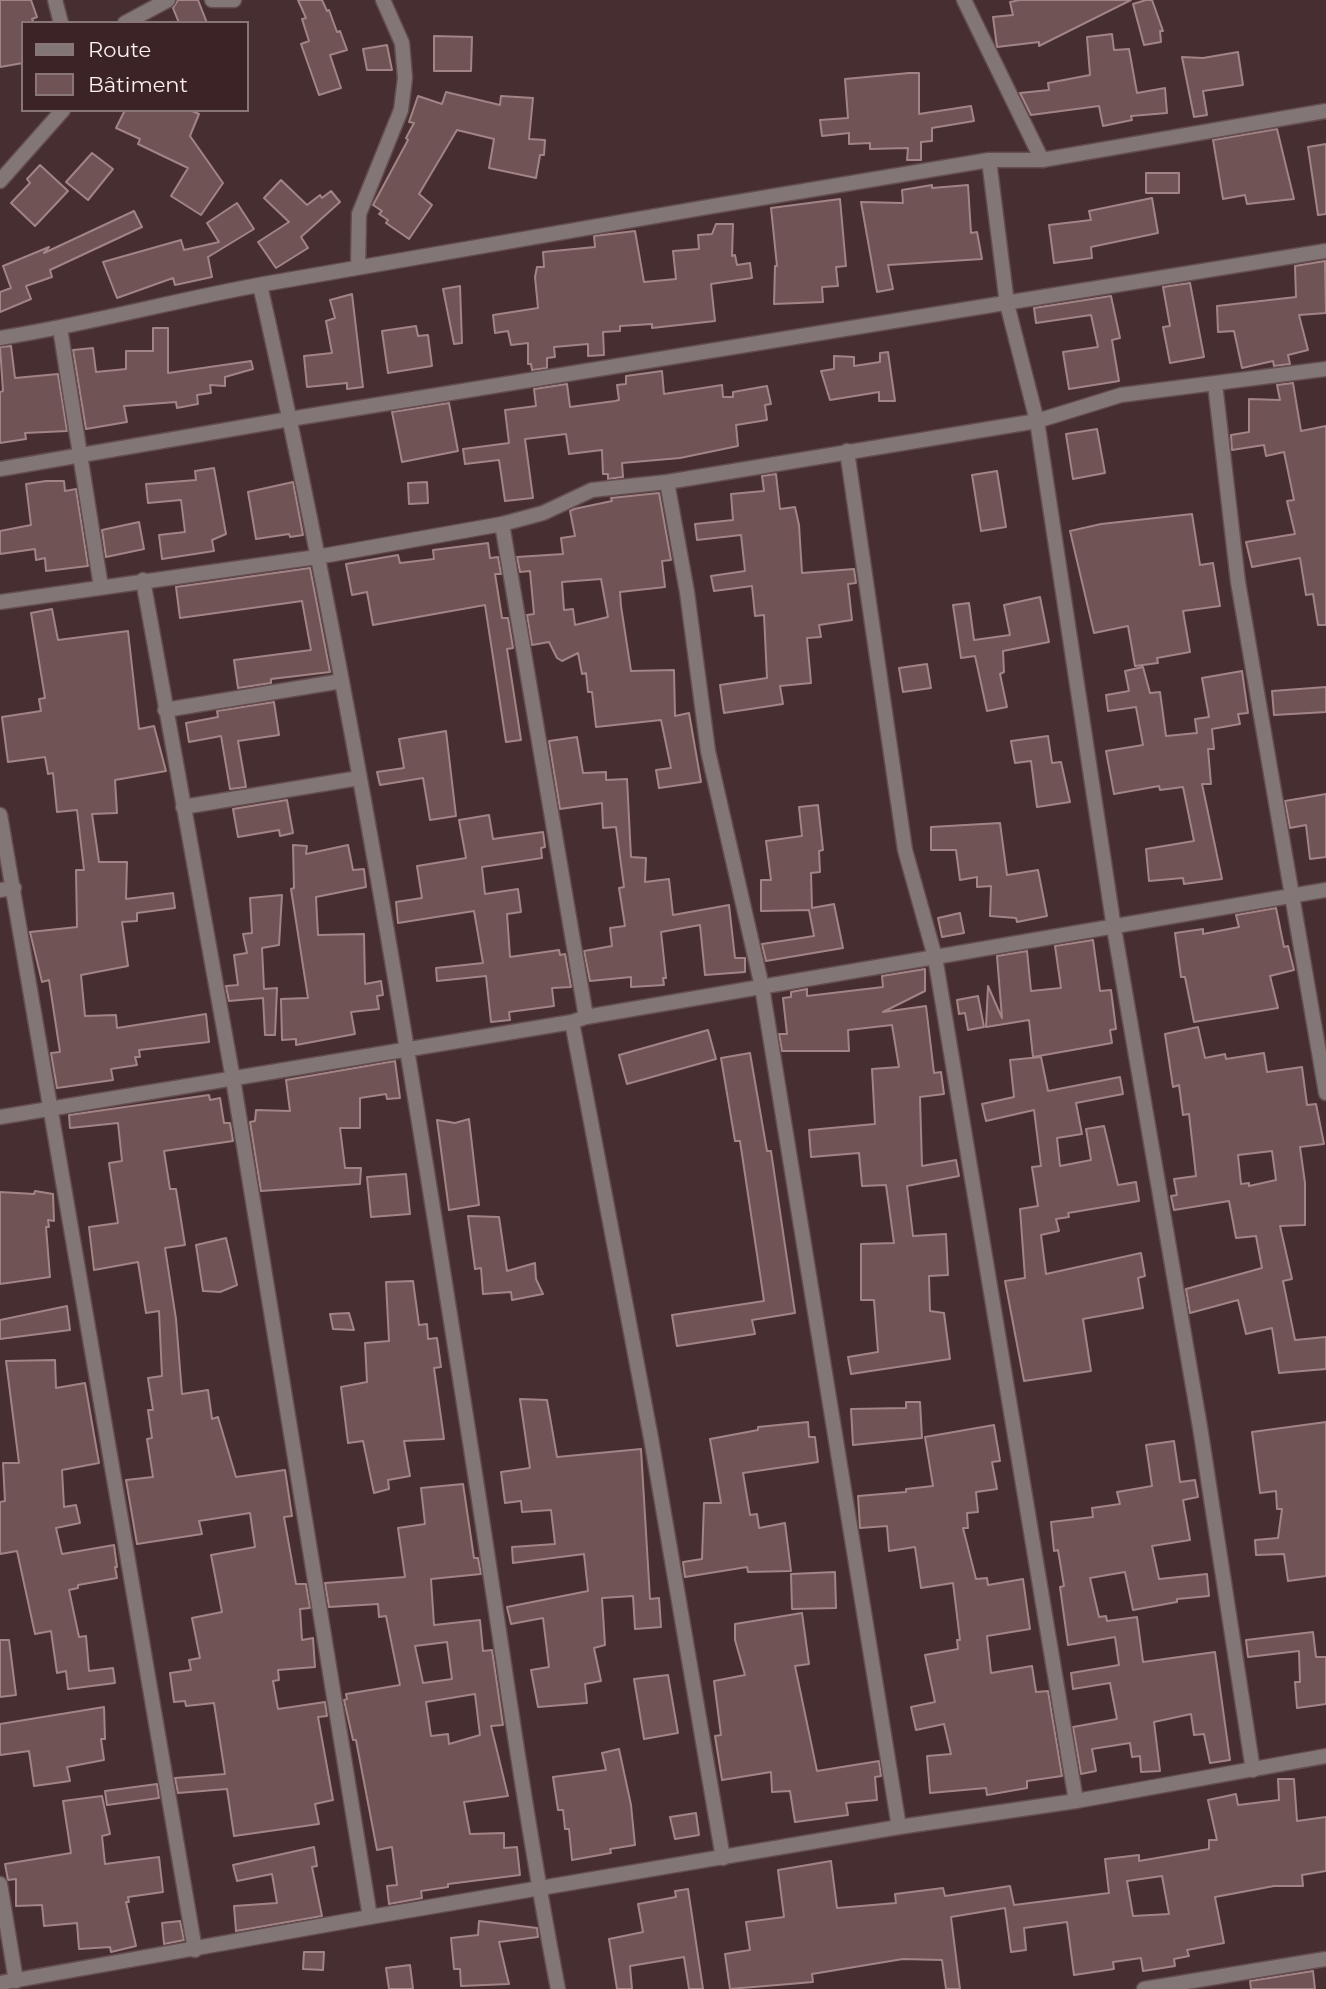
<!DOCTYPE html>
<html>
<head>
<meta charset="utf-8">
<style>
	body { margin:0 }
	#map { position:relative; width:1326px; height:1989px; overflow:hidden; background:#472e30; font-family:Montserrat,sans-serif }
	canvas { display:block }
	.legend { position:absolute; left:21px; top:21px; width:228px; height:91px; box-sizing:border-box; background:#3c2426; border:2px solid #897677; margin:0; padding:9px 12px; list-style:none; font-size:21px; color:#fdf0f0 }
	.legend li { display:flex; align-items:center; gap:14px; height:35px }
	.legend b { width:35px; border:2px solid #897677 }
</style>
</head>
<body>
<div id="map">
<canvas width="1326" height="1989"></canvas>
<ul class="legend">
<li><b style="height:9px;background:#837676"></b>Route</li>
<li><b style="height:19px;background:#6f5355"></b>Bâtiment</li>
</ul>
</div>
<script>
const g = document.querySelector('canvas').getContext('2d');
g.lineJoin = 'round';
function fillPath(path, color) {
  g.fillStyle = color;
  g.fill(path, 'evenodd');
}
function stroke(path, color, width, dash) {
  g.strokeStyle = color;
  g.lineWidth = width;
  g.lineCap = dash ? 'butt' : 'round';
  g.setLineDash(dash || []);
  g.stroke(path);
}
const building = new Path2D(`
	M0,0H31L37,17L32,19L34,23H23V63L0,67Z
	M178,0H198L207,23H179L173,8Z
	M298,0H322L327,11L329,10L337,32L340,31L347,50L330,55L341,88L319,95L301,44L309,41L302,19L306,18Z
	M1020,0H1131L1039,46V42L997,47L993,17L1013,15L1010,2Z
	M1146,0H1152L1163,31H1160L1161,42L1144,45L1133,4Z
	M1112,34L1114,50L1129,49L1137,93L1165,88L1167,113L1131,116L1132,120L1103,126L1099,106L1031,115L1020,93L1049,90L1048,83L1090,75L1087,37Z
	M434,36L472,37L471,71H434Z
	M387,45L392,70H367L363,49Z
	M1238,52L1243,85L1203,91L1207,115L1194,117L1182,57L1203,58Z
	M909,73H919V114L971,106L974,121L932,128V141L921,142V160H907L908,148L870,149V143L849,144V133L822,136L820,120L848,118L845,79Z
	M446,92L500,105L501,96L533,98L529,139L545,140L544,155H540L536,178L489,168L494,139L457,130L419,194L432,205L409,239L386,223L388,220L379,214L382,211L373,205L408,140L406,138L414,123L409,122L418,96L442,104Z
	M125,110H190L199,114L190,136L223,183L201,215L171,196L188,168L138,144L140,139L116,128Z
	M1277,129L1294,199L1247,204L1245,195L1223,199L1213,140Z
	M1326,144V214L1318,215L1308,147Z
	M92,153L113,169L88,200L66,182Z
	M40,165L68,191L35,226L11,203L30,183L27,179Z
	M1146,173H1179V193H1146Z
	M281,180L307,205L320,195L322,198L331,191L340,202L301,237L308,248L276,268L258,242L289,222L264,198Z
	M932,185V188L968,185L971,233L977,232L982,259L888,265L893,289L877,292L861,202L903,203L902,190Z
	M1152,198L1158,233L1091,247L1092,258L1054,263L1049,225L1091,220L1089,211Z
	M840,199L846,266L836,267L838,286L822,287L823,302L774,304L775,266H777L771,208Z
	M237,203L254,229L208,257L212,277L175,285L173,278L117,298L103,262L181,240L184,250L219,242L207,223Z
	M134,211L142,227L50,270L52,277L26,286L31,299L0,312V292L11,288L3,266L49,247L44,253Z
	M716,224H733L732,256L735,255L737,265L750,263L752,278L711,284L715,321L652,328V324L620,326V331L603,332L604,355L588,356V344L554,347L555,357L547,358V368L532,370L531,364H528V343L511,345L508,331L495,333L493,315L538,308L535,277L537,267H544L543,252L595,247L594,236L635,231L644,282L676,279L673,251L699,249L698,235L712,234Z
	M1325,261L1326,313L1299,315L1308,350L1288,355L1290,364L1274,366L1273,361L1242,368L1234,331L1218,332L1217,306L1296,297L1295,266Z
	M1190,283L1204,357L1170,363L1163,327L1170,326L1163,287Z
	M460,286L462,343L454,344L443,289Z
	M352,294L363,387L347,389V383L307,387L304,356L332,353L326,321L335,318L330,300Z
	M1111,296L1120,338L1112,340L1119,381L1069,389L1063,352L1098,347L1091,315L1036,323L1034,308Z
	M416,326L418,336L428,335L432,366L388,373L382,331Z
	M153,328H168V373L251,361L253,369L225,377V386L210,385L211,393L197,395L198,404L177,408L176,402L124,406L127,422L86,429L73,350L93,348L96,372L126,369V351H153Z
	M11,346L15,378L58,374L67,431L25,433L26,439L0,443V392L3,391L0,347Z
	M888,352L895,401H879V392L830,400L821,371L834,369V356L854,357V366L880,362V353Z
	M662,371L664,394L722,385L723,397H733V392L767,386L771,404L765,405L767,420L736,425L738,446L680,458L622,463L623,477L608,479V474H603L602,450L569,454L566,434L525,439L533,498L505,501L499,460L465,464L463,449L509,443L505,410L536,406L534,389L567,384L570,407L615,401L619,400L617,385L626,384V376Z
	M1293,383L1301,431L1326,426V625H1318L1313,594L1306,595L1300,558L1252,567L1246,542L1295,534L1287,501L1294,500L1284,452L1266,456L1264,445L1232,450L1231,435L1249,432V399L1280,400L1277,385Z
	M449,403L458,451L402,462L392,412Z
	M1097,429L1105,473L1073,479L1066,434Z
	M214,468L226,534L212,540L214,551L162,559L159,535L185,532L181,500L148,503L146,484L196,480L195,471Z
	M997,471L1006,527L981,531L972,475Z
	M776,474L780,509L795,507L799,525L802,573L854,569L856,583L848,584L852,620L819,625L821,637L807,638L811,683L780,686L783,704L724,713L720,685L767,678L764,615L755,616L752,586L714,591L711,576L745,571L741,535L697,540L695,524L733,520L731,494L764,491L762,476Z
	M46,481H64L65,491L76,489L88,566L46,571L45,558L36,560L35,549L0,554V531L31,525L26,484Z
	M293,482L303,535L290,537L289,534L256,539L248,492Z
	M427,482L428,503L409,504L408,483Z
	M659,493L671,560L662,561L665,587L620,592L621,606L631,671L674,670L675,716L689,713L701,782L659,788L656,770L671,768L661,720L596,727L592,692H588L586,673L582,674L578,653L562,661L557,658L549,642L532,645L527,615L534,614L530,571L520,572L517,557L563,554L561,538L575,536L570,511L574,509L612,501L611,498ZM601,579L608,617L575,625L573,609L564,610L562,582Z
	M1192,514L1200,565L1213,563L1220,606L1183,611L1190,652L1157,658L1158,663L1135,666L1128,626L1094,633L1070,531L1101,524Z
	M139,522L144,549L106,557L102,530Z
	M488,543L490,558L498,557L501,574H495L502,618H508L513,648L507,649L521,740L506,742L485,605L373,625L367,592L352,595L346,564L398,555L400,563L434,559L433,550Z
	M310,568L330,672L271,679V683L238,688L234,660L311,650L302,601L180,618L176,587Z
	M1040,597L1049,642L1003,651L1004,672L1000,674L1007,707L987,711L975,656L961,658L953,605L969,603L974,640L1010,635L1004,605Z
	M52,609L58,640L128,631L139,729L154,726L166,771L115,780L117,813L92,814L99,862H127L126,899L173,893L175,908L137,913V921L122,922L128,966L81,975L85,1016L116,1015L117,1028L206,1014L209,1042L139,1050L140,1057H135L137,1065L111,1069L113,1080L57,1088L51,1053L60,1052L49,980L42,982L30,932L77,927L76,870H84L77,810L57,812L53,773L48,774L45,757L8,762L2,717L41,711L39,699L45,698L31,613Z
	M927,664L931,688L903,692L899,668Z
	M1143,667L1150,693L1160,692L1166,736L1197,733L1195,719L1209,717L1202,678L1242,671L1248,713L1238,714L1240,724L1212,729L1214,749H1208L1211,784H1202L1222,879L1184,884L1183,878L1149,881L1146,849L1194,841L1183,787L1160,790L1159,786L1114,794L1106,751L1143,745L1136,707L1108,711L1106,695L1129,691L1125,671Z
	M1326,687V712L1274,715L1272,691Z
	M274,702L279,735L238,741L246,787L230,789L221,736L189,742L186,723L218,717L217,711Z
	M446,731L456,816L430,820L423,778L380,785L377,772L404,768L399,739Z
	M1048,736L1052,763L1061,762L1070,802L1037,807L1031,761L1015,763L1011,741Z
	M577,737L583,773L606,772V780L627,779L631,857L646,858L645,882L669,879L673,915L729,905L735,958H745V972L705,975L700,925L661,932L666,978H663L664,985L631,987V977L590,981L584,951L612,946L610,928L625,926L619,888L624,887L616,827L603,828L602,803L560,809L549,741Z
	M1326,794V857L1310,859L1306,825L1290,828L1285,801Z
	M287,800L293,833L280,836L279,830L238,837L233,809Z
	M818,805L823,850L819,851L820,872L811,873L812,908L834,904L843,948L766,961L762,944L814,936L809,910L761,911V880H771L766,841L802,836L799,807Z
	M489,815L493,839L543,832L545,847L541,848L542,858L482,867L485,894L518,889L521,912L507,914L510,957L559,950L560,955L565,954L571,987L552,988L554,1006L509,1012L510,1020L491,1022L486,976L437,981L436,968L483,963L474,911L398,923L396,902L422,898L417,866L466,858L459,820Z
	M1000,823L1007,875L1038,870L1047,916L1017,922L1016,918L990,916L991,886L977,887V877L960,880L956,850H931V827Z
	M293,845L307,846L306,854L348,845L353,870L364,869L366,887L316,897L318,935L364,934L365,984L381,981L383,995L377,996L379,1009L351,1012L355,1034L296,1045V1039L282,1040L281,999L308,998L291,889L294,888Z
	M282,895L279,945L262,948L264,989L277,988L275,1035H265L263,998L229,1001L226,986L238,985L234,955L247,953L243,934L252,933L250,898Z
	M1276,908L1284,947L1288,946L1294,970L1270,976L1278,1008L1194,1022L1185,977H1181L1175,933L1203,929V934L1239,927L1236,915Z
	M960,913L964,933L942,937L938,918Z
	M1093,940L1100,991L1111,990L1116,1029L1110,1030L1112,1043L1033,1057L1029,1020L986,1027L988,986L1002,1018L997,956L1027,951L1031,991L1061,988L1055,946Z
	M925,969V991L883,1012L926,1006L934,1073L941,1072L944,1094L920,1097L922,1166L956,1160L959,1176L907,1186L913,1236L946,1234L948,1275L929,1276L930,1311L944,1313L950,1359L851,1374L848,1357L878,1352L874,1300H861V1244L894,1243L886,1185L862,1186L859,1153L811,1157L809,1130L875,1124L872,1069L899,1067L892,1025L848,1030L849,1051H782L779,1034H787L783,998L791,997V992L807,989V996L883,987L882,976Z
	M978,996L984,1027L968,1030L965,1013L959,1014L957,1000Z
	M1198,1027L1205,1058L1225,1054L1226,1059L1264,1053L1267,1072L1302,1067L1307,1105L1316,1104L1324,1144L1300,1147L1305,1183V1225L1280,1226L1292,1279L1283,1281L1295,1340L1326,1337V1369L1279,1373L1272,1328L1246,1334L1238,1300L1190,1313L1186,1289L1262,1268L1256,1236L1236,1238L1229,1201L1174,1210L1171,1196L1177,1195L1174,1179L1196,1176L1189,1114L1183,1115L1179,1085L1173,1087L1165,1034ZM1272,1151L1276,1180L1249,1186V1183L1241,1184L1238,1155Z
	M708,1030L716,1059L627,1084L619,1055Z
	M750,1053L767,1151H771L795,1313L752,1320L755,1334L677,1346L672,1315L764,1301L740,1141H735L721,1058Z
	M1041,1057L1048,1091L1120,1077L1123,1094L1076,1103L1082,1134L1057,1138L1060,1166L1091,1160L1086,1129L1104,1126L1118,1185L1136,1182L1139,1201L1068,1213L1069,1217L1056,1219L1059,1231L1041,1235L1046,1274L1141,1253L1145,1276L1138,1278L1143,1308L1083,1319L1091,1371L1024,1381L1005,1281L1025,1278L1020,1209L1038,1206L1032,1167L1041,1166L1034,1110L986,1121L982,1104L1014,1097L1010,1060Z
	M395,1061L400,1098L387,1099L386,1094L360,1098V1128H340L345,1168H361L360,1184L261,1191L250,1122L255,1121L256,1110L290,1111L286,1080Z
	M209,1095L210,1100L220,1098L224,1123H230L233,1141L164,1151L170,1189H176L185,1245L165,1248L176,1319L182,1394L208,1390L212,1419L218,1417L236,1477L285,1470L292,1516L284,1517L296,1584H306L310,1608L300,1609L302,1640L313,1638L315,1667L278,1670L279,1680L273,1681L278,1709L325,1702L327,1716L318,1717L333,1800L315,1804L319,1824L234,1836L227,1789L178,1793L175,1778L225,1774L214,1703L186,1706L185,1701L174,1702L170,1673L191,1670L189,1660L200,1658L192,1618L222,1612L211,1555L255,1547L250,1513L199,1521L202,1534L137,1544L126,1480L153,1477L147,1439L152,1438L148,1410H153L148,1378L162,1376L159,1311L146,1313L138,1262L94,1270L89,1227L118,1223L109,1163L122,1161L118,1123L70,1128L69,1115Z
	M469,1119L479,1205L449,1210L437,1120L455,1123Z
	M406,1174L410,1214L371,1217L367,1177Z
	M35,1191L53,1194L54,1221L48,1220L49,1227H46L50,1277L0,1284V1192L34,1194Z
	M468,1216L499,1217L507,1271L535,1263L536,1279L543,1294L512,1300L511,1292L483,1294L481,1268L475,1269Z
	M226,1238L237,1285L220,1292L203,1291L196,1245Z
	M413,1281L419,1325L427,1324L428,1339L437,1338L441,1367L434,1368L444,1439L404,1441L410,1476L388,1480L389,1489L374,1493L363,1441L348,1443L341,1387L367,1382L365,1343L389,1341L386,1282Z
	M67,1306L70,1330L0,1339V1320Z
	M349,1313L354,1330L333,1329L330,1314Z
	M55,1360L56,1388L85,1383L99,1463L62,1470L64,1507L76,1505L80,1523L56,1528L62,1554L114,1545L117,1567H115L117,1578L78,1585V1588L69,1590L79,1637L86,1636L89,1671L113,1668L115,1683L68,1689L66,1671L57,1673L51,1631L35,1634L17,1551L0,1554V1502L5,1501L3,1463H19L6,1361Z
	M520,1399L547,1400L557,1457L641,1449L650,1599L659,1598L661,1627L635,1629L633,1596L602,1598L605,1645L594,1648L601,1681L585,1684L587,1703L538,1707L531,1670L549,1667L543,1618L511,1624L507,1607L588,1591L584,1554L513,1563L512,1547L555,1544L551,1510L522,1512L521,1501L505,1503L501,1472L530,1468Z
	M906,1402H920L922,1438L853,1445L851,1409L906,1408Z
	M808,1422L809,1437H815L818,1462L743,1473L750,1515L757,1514L759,1528L785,1523L791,1571L748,1572L747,1567L685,1577L683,1562L702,1559L704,1503H721L710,1439L758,1430V1427Z
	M1326,1422V1576L1288,1581L1284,1554L1256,1555L1255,1540L1278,1538L1282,1509H1277L1276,1491L1260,1493L1252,1432Z
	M994,1425L1000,1461L992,1462L997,1489L976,1492L978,1512L967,1513L968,1528H963L976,1579L987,1578L988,1585L1023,1579L1030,1629L987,1636L991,1673L1032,1666L1036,1692L1048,1691L1062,1776L1027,1781V1788L987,1795L986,1788L930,1793L927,1756L951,1754L944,1724L916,1730L911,1707L935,1702L925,1655L958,1649L957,1640H960L953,1583L921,1588L915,1547L889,1551L887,1526L860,1528L858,1496L906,1492V1489L933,1486L925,1437Z
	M1174,1441L1180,1482L1195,1480L1198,1497L1183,1500L1190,1540L1152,1546L1159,1579L1207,1574L1209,1596L1177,1599V1602L1133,1610L1125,1572L1090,1578L1099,1617L1106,1616L1107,1621L1137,1617L1143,1662L1215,1652L1230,1760L1210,1763L1204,1734L1194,1735L1191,1714L1154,1722L1160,1771L1141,1772L1140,1756L1132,1757L1130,1743L1092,1749L1096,1771L1081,1774L1073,1727L1117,1719L1110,1683L1073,1689L1071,1673L1119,1665L1115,1637L1068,1645L1060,1587L1064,1586L1058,1550L1054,1551L1051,1522L1093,1517L1092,1508L1120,1504L1117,1492L1152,1486L1146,1445Z
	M463,1484L474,1558H478L481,1574L431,1579L434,1625L480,1620L483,1651L492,1650L503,1725L491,1726L508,1796L464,1802L470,1834L504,1833V1848L517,1847L520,1875L448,1884V1887L421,1891L422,1898L389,1904L387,1886L397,1885L392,1847L377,1850L356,1740H353L344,1700L347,1699L346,1694L400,1685L386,1616L379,1617L378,1604L329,1607L325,1583L405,1577L398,1528L425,1524L421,1488ZM447,1642L452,1679L423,1683L415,1646ZM475,1694L480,1735L449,1744L448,1734L431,1736L426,1702Z
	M835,1572L836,1608L792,1609L791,1574Z
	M802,1613L809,1664L795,1666L817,1771L879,1761L881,1776L875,1777L877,1800L846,1803L848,1815L795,1822L790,1791L772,1792L771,1772L722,1780L715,1736L721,1735L714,1681L745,1675L735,1640V1624Z
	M1313,1632L1316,1657H1326V1704L1297,1708L1295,1682H1300L1299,1651L1248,1657L1246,1640Z
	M0,1640H9L16,1695L0,1697Z
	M668,1675L678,1733L644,1739L634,1679Z
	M104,1707L105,1739H101L104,1760L67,1767L70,1781L34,1786L29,1751L0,1755V1724Z
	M619,1749L631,1805L635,1845L610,1849L611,1853L572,1860L569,1829H565L563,1810H558L553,1777L606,1770L602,1753Z
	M1278,1779H1294L1297,1821L1326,1817V1871L1302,1875L1303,1886H1274L1215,1897L1224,1943L1187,1950L1189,1956L1174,1959L1175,1966L1143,1971L1141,1958L1113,1962L1114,1969L1074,1975L1067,1922L1024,1928L1026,1950L1011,1952L1005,1908L951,1917L960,1989H946L942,1960L903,1959L812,1974L813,1982L730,1989L725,1954L750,1950L746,1922L784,1917L778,1870L831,1861L837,1908L896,1903L895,1894L943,1888L945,1896L1010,1886L1014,1905L1109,1893L1105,1859L1139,1855V1861L1209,1849V1840H1217L1208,1800L1236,1794L1238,1805L1279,1800ZM1162,1876L1169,1914L1133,1916L1127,1881Z
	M157,1784L159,1798L107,1805L105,1791Z
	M102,1796L110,1834L102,1836L105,1864L159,1857L163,1892L128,1897L129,1902H126L136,1946L111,1952L110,1947L79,1949L77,1923L44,1926L42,1905L16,1906V1879L8,1880L5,1864L71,1853L63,1801Z
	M696,1813L699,1835L675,1839L670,1817Z
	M314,1847L317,1866L312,1867L322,1916L236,1931L234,1906L277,1903L272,1874L237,1881L233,1865Z
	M688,1889L703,1989H689L684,1957L630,1966L632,1989H617L609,1939L643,1932L638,1904L676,1897L675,1891Z
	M180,1921L184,1940L164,1944L162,1923Z
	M479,1921L537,1928L538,1937L499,1942L509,1984L461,1986L460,1969H454L451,1938L478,1935Z
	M304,1952H324L323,1970L303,1969Z
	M410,1965L413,1989H389L386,1968Z
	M1313,1971L1315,1989H1251L1250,1981Z`);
fillPath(building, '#6f5355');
stroke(building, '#a28486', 2);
const minor = new Path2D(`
	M55,0L61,23
	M212,0H234
	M125,23L168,0
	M989,160L1007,304L1037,421L1114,928L1200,1427L1253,1770
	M0,181L63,110
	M358,267L359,214L401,110L405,78L402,43L383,0
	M260,285C349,677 413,1076 475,1474C502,1646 525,1818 558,1989
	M60,328L101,587
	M0,338C89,324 176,300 264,284C506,241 747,200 989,160H1042L1326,111
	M1215,384L1238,582L1326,1093
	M847,451L905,850L935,957L1076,1801
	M0,469L290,419L1326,251
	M667,482L687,592L708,751L762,987L899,1827
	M502,524L586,1017
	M143,580L233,1079L370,1917
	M0,602L317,557L502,524L543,513L592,490L667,482L1037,421L1121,395L1326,369
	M165,710L342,681
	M183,807L359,778
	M0,815L195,1950
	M0,890L14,888
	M572,1022L651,1438L723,1858
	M0,1117L572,1022L586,1017L1326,890
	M0,1884L16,1981
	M1144,1989L1326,1959`);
const tertiary = new Path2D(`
	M964,0L1042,160
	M0,1983L370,1917L899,1827L1076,1801L1326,1756`);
stroke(minor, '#644d4f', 17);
stroke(tertiary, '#644d4f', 17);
stroke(minor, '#837676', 14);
stroke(tertiary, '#837676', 14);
</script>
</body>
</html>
